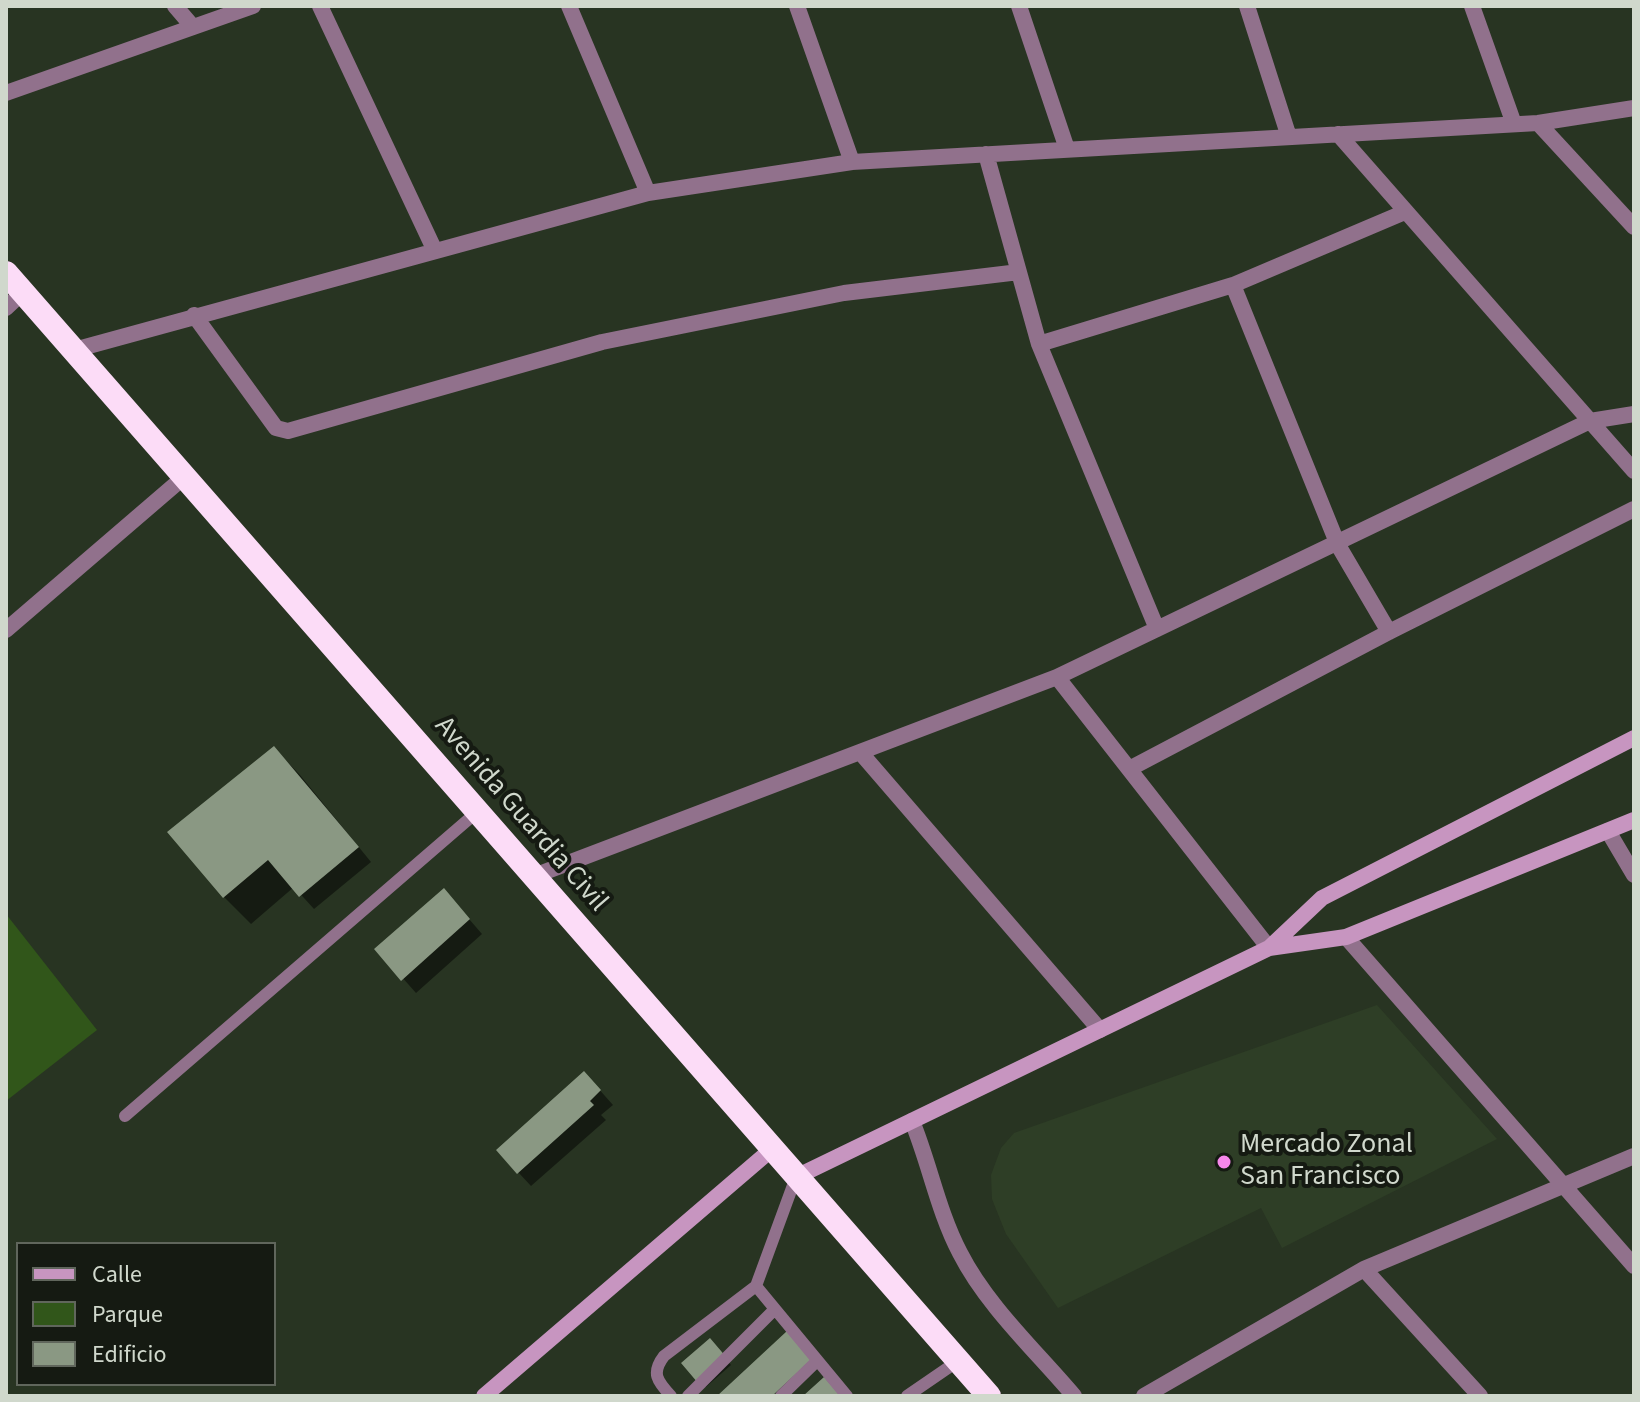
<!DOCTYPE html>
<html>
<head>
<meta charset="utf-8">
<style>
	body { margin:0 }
	#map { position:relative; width:1640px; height:1402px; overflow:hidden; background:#283422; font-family:"Source Sans 3",sans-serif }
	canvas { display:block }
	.frame { position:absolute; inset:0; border:8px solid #d0d8cc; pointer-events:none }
	.legend { position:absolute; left:16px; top:1242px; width:260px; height:144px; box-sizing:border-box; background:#151a12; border:2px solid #60665c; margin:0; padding:10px 14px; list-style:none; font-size:24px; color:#d0d8cc }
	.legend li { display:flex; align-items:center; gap:16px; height:40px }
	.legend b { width:40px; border:2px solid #60665c }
</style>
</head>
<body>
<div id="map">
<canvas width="1640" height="1402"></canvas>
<div class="frame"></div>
<ul class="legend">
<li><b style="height:10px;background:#c795c0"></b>Calle</li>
<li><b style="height:22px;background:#31561a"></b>Parque</li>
<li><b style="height:22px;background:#8a9883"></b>Edificio</li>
</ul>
</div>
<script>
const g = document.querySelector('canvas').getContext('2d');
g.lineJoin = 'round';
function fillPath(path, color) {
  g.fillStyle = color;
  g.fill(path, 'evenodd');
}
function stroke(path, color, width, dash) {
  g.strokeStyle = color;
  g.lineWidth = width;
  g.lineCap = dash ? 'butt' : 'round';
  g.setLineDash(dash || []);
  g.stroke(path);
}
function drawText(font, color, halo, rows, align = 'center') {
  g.font = font + ' "Source Sans 3",sans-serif';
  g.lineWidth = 8;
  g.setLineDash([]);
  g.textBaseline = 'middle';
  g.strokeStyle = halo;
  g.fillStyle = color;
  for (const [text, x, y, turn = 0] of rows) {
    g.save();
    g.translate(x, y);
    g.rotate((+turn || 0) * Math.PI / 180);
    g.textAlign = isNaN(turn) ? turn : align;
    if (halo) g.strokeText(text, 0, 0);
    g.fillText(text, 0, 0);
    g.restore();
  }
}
fillPath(new Path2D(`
	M1377,1005L1497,1139L1282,1248L1261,1208L1058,1308L1006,1234L992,1199L991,1175L1001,1148L1014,1133Z`), '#2e3e26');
fillPath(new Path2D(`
	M6,914L97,1030L6,1101Z`), '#31561a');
fillPath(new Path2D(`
	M274,748L300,775L371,862L314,909L294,887L251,924L224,897Z
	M444,890L482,934L416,993L377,949Z
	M597,1087L613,1105L601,1115L606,1120L531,1186L518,1172Z
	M710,1341L731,1365L706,1387L684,1363Z`), '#0007');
fillPath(new Path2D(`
	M274,746L359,847L299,897L268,860L223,898L167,832Z
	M444,888L470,919L401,981L374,949Z
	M584,1071L601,1090L590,1101L594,1105L517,1174L496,1150Z
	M787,1331L812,1359L772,1396H717Z
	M710,1338L727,1358L698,1383L681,1363Z
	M824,1377L841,1396H803Z`), '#8a9883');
stroke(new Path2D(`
	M125,1116L477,812
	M796,1177L756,1286L847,1396
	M671,1396C657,1381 651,1373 664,1356L756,1286
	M688,1396L773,1311
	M781,1396L817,1361
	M907,1396L958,1361`), '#91718c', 12);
stroke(new Path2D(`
	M175,6L193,27
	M320,6L435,251
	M569,6L648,193
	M797,6L852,162
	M1019,6L1067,149
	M1247,6L1289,137
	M1472,6L1514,124
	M6,93L253,6
	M1538,123L1634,227
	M1338,134L1634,471
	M986,154L1039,344L1157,629
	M1233,285L1338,545L1389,632
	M6,308L23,292
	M194,315L276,428L288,431L602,342L844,293L1019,272
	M1039,344L1233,285L1405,212
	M74,350L648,193L852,162L1538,123L1634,108
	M6,630L184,477
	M1057,677L1269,948
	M860,752L1100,1030
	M1129,769L1389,632L1634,509
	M1608,831L1634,875
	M534,876L1057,677L1590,421L1634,414
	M1346,937L1634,1266
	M912,1121C930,1165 938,1211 960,1253C987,1306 1036,1351 1074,1396
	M1364,1269L1480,1396
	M1144,1396L1364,1269L1634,1156`), '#91718c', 16);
stroke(new Path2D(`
	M1269,948L1322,898L1634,738
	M796,1177L1269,948L1346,937L1634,820
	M484,1396L772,1149`), '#c795c0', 16);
stroke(new Path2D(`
	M6,273L989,1396`), '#fcdcf7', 24);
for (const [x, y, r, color] of [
	[1224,1162,8,"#f788eb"]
]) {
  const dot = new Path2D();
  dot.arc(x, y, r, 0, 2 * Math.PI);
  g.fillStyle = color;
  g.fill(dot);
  stroke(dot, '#151a12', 3);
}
drawText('28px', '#d0d8cc', '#151a12', [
	["Avenida Guardia Civil",520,815,49]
]);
drawText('28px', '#d0d8cc', '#151a12', [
	["Mercado Zonal",1240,1146],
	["San Francisco",1240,1178]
], 'left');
</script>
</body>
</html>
